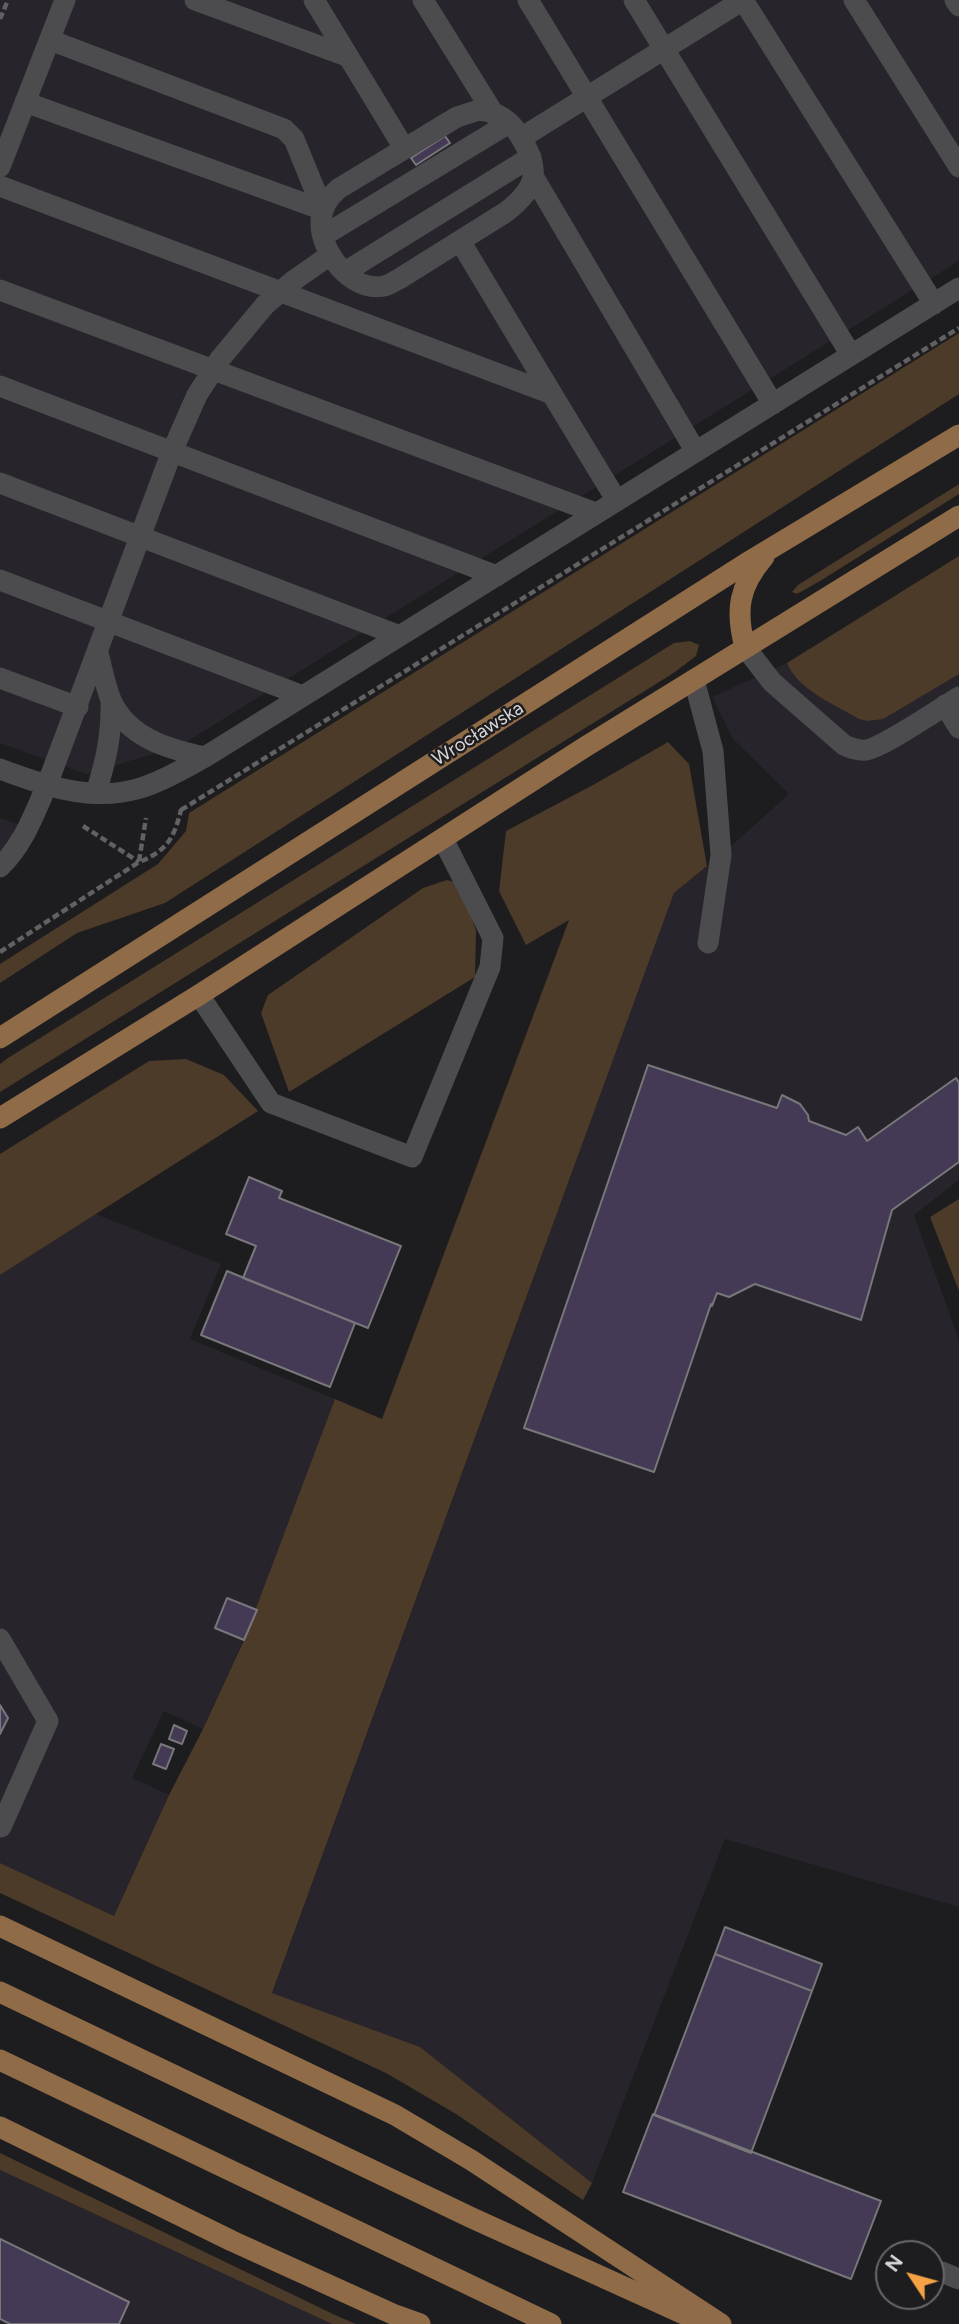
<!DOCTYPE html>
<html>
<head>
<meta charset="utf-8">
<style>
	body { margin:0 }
	#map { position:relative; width:959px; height:2324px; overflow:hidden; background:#1d1c1e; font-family:Figtree,sans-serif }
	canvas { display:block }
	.north { position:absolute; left:875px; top:2240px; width:70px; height:70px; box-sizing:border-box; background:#1d1c1e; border:2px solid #676668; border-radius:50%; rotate:306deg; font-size:19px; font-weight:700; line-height:28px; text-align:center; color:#d6d5d7 }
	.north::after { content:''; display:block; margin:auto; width:24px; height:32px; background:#f5a246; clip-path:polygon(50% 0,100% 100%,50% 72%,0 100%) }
</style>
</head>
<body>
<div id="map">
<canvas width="959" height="2324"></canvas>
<div class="north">N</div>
</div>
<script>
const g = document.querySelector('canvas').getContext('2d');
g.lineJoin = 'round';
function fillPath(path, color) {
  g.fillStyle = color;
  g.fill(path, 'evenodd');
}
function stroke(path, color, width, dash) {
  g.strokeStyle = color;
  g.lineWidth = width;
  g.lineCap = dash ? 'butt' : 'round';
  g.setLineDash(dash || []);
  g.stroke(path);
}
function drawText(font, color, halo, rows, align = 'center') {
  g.font = font + ' Figtree,sans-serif';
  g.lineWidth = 5;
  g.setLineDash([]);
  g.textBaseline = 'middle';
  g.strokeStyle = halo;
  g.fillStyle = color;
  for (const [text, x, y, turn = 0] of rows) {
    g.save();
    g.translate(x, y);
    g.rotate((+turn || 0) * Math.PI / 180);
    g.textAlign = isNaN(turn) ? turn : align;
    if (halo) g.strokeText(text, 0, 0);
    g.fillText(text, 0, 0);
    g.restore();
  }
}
fillPath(new Path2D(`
	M0,0H959V261L180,746L86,774L0,743Z
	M959,556V1180L914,1215L959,1340V1907L725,1839L592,2183L420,2047L272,1994L674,893L721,855L789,794L733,739L712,697L787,663Z
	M0,818L29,828L0,867Z
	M96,1214L221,1264L190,1339L335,1399L257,1610L203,1729L164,1711L132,1778L169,1795L114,1916L0,1863V1275Z
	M0,2170L332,2324H0Z`), '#27242b');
fillPath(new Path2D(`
	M959,333V394L165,903L77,933L0,983V964L158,864L186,831L189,813Z
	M959,484V494L820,581L797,594L792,592L798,585Z
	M959,556V674L883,719L867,721L859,719C836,705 798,690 787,663Z
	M690,641L699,645L696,656L672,674L0,1092V1064L8,1058L674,643Z
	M668,742L689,764L707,866L674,893L272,1993L420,2047L592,2183L583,2200L456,2114L386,2073L0,1893V1863L114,1916L169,1795L203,1729L244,1640L335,1399L382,1419L569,920L526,945L499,891L506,831L593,785Z
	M447,880L460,884L476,931L475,977L289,1092L261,1013L268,995L423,888Z
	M186,1059L224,1075L258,1111L0,1275V1154L149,1061Z
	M959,1199V1291L930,1217Z
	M0,2153L335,2315L356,2324H332L0,2170Z`), '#4d3b29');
const building = new Path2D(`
	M445,136L450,143L416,165L411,158Z
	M648,1065L777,1108L782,1095L800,1104L808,1115L809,1121L846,1135L858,1127L867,1141L956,1078L959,1083V1162L892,1210L861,1320L755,1284L729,1297L717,1293L712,1306L711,1304L654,1472L524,1428Z
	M249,1177L282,1191L279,1198L401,1246L368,1328L243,1278L256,1246L226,1234Z
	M227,1271L355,1323L330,1387L201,1335Z
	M227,1598L257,1610L244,1640L215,1628Z
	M0,1705L8,1718L0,1734Z
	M174,1725L187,1731L182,1744L169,1739Z
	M161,1744L174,1749L166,1769L153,1764Z
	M725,1927L822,1964L812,1991L715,1954Z
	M715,1954L812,1991L751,2153L654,2115Z
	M653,2114L881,2201L851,2279L623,2192Z
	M0,2239L129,2302L119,2324H10L0,2319Z`);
fillPath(building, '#453a55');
stroke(building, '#78777a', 2);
stroke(new Path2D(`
	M0,19L8,0
	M181,810L959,328
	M83,826L139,862
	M139,861L146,818
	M0,952L139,862C167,851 174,838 181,810L179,808`), '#616062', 4.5, [7, 3.5]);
stroke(new Path2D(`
	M195,0L349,57
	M314,0L404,148
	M423,0L492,111
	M528,0L773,404
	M634,0L851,355
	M743,0L934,304
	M854,0L959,167
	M955,0L959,6
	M25,102L323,210L294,139L284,129L50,40
	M479,110C498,112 510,120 520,136C541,170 538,187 506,212L399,279C394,281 389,285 384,286C351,293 320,251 321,222C321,208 328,198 338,189L457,117Z
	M521,138L743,0
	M0,167L65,0
	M533,176L696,452
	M0,186L552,394L617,501
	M323,236L509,123
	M460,241L552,394
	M345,272L531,157
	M0,290L596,513
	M0,386L497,576
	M0,483L400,636
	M0,580L303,696
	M745,647L772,682L844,745C851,748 858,751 866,750C884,747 940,708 959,697
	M98,653C102,668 105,685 111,700C128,738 168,749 205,757
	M0,678L78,707
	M694,680L713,751L721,855L708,943
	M945,705L959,728
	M0,769C43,785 90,802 137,789C161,782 183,769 205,757L959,288
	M96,793C106,760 112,735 111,700
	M0,867C24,844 34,814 47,785L171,454L197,395L220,359L265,305L293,281L330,255
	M199,995L271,1103L412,1157L490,967L493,938L443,839
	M0,1639L48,1721L1,1827
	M942,2272L959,2279`), '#4c4b4e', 21);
stroke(new Path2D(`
	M745,647C735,610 739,586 764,557
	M0,1038L745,564L959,435
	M0,1118L199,995L585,747L959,516
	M0,1926L395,2115L471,2160L721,2324
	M0,1992L472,2218L697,2320
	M0,2060L551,2324
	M0,2127L232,2241L395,2315L420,2324`), '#8f6b48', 21);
drawText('19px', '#d6d5d7', '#1d1c1e', [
	["Wrocławska",478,734,-32]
]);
</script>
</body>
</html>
